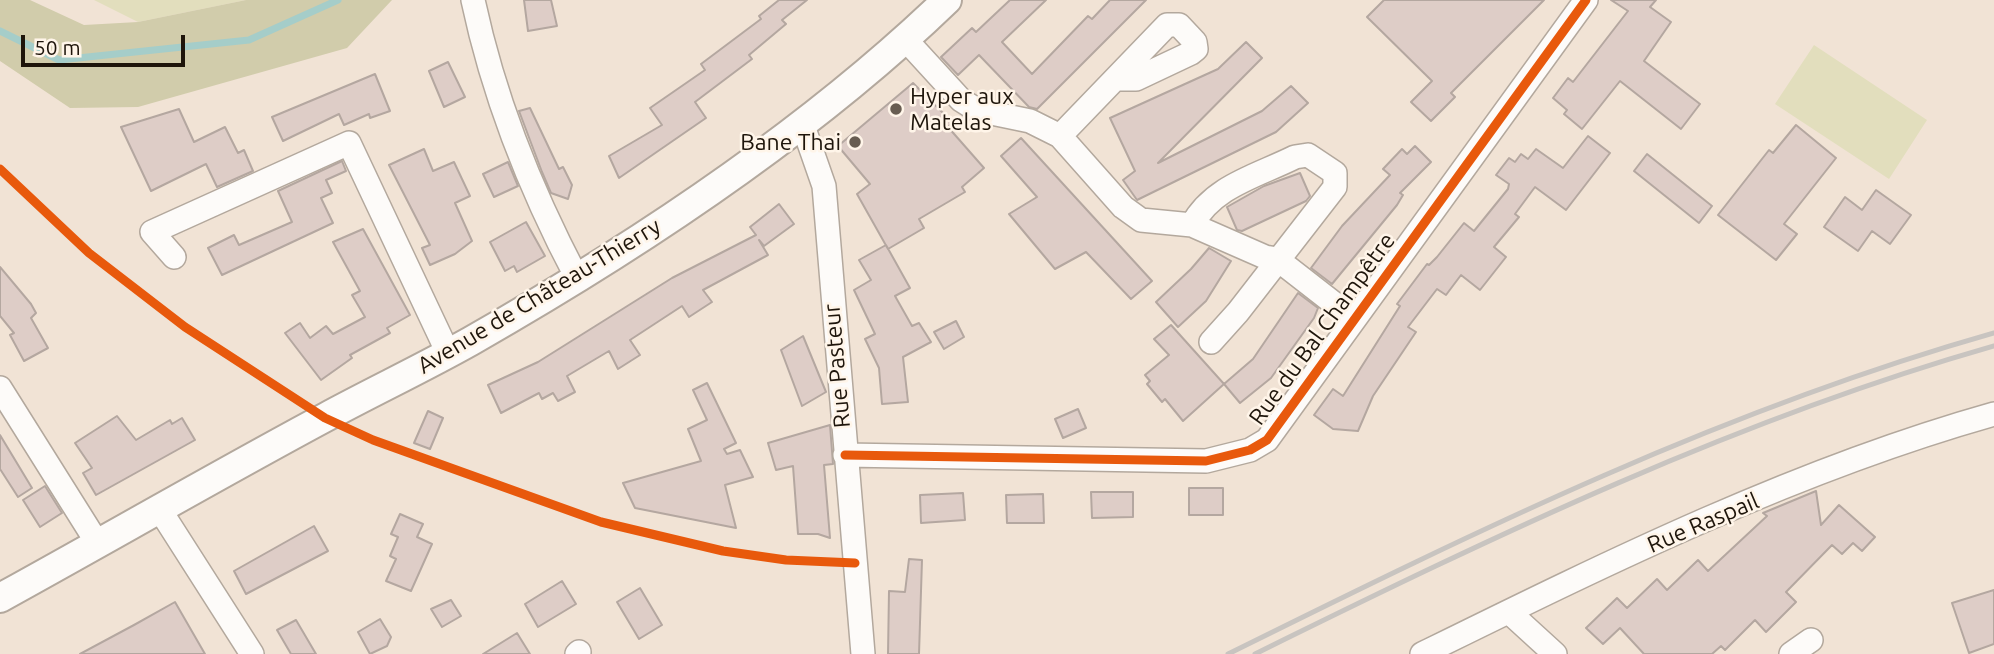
<!DOCTYPE html>
<html>
<head>
<meta charset="utf-8">
<style>
	body { margin:0 }
	#map { position:relative; width:1994px; height:654px; overflow:hidden; background:#f1e3d5; font-family:Ubuntu,sans-serif }
	canvas { display:block }
	.scale { position:absolute; left:21px; top:35px; width:164px; height:32px; box-sizing:border-box; border:4px solid #1e150b; border-top:0; padding-left:9px; font-size:21px; line-height:24px; white-space:nowrap; color:#1e150b; -webkit-text-stroke:5px #fff5e9; paint-order:stroke }
</style>
</head>
<body>
<div id="map">
<canvas width="1994" height="654"></canvas>
<div class="scale">50 m</div>
</div>
<script>
const g = document.querySelector('canvas').getContext('2d');
g.lineJoin = 'round';
function fillPath(path, color) {
  g.fillStyle = color;
  g.fill(path, 'evenodd');
}
function stroke(path, color, width, dash) {
  g.strokeStyle = color;
  g.lineWidth = width;
  g.lineCap = dash ? 'butt' : 'round';
  g.setLineDash(dash || []);
  g.stroke(path);
}
function drawText(font, color, halo, rows, align = 'center') {
  g.font = font + ' Ubuntu,sans-serif';
  g.lineWidth = 5;
  g.setLineDash([]);
  g.textBaseline = 'middle';
  g.strokeStyle = halo;
  g.fillStyle = color;
  for (const [text, x, y, turn = 0] of rows) {
    g.save();
    g.translate(x, y);
    g.rotate((+turn || 0) * Math.PI / 180);
    g.textAlign = isNaN(turn) ? turn : align;
    if (halo) g.strokeText(text, 0, 0);
    g.fillText(text, 0, 0);
    g.restore();
  }
}
fillPath(new Path2D(`
	M94,0H246L138,22Z
	M1814,45L1927,120L1889,179L1775,104Z`), '#e2debd');
fillPath(new Path2D(`
	M0,0H30L84,25L138,22L246,0H392L347,48L138,107L70,108L0,61Z`), '#d1ccab');
stroke(new Path2D(`
	M0,31L59,60L249,40L338,0`), '#a5cdc9', 7);
const building = new Path2D(`
	M524,0H551L557,26L528,31Z
	M779,0H807L782,20L786,24L749,55L752,59L695,102L706,118L619,178L609,156L662,125L650,108L705,70L701,64L761,19L759,16Z
	M1010,0H1046L1002,42L1032,74L1088,16L1092,19L1110,0H1146L1037,109L1029,107L979,55L958,75L941,57L972,28L976,32Z
	M1384,0H1544L1451,93L1455,97L1431,121L1411,102L1432,81L1367,17Z
	M1611,0H1656L1650,7L1671,22L1644,61L1700,104L1681,129L1620,81L1582,129L1564,114L1567,110L1553,98L1568,78L1573,82L1628,11Z
	M1246,42L1262,58L1158,163L1262,111L1291,86L1308,103L1276,132L1137,200L1123,180L1135,171L1110,118L1218,69Z
	M448,62L465,97L444,107L429,71Z
	M375,74L390,111L370,118L369,114L344,125L339,114L283,141L272,117Z
	M913,83L953,123L948,127L984,168L962,187L965,192L919,219L924,228L888,249L857,194L870,184L838,146Z
	M530,108L559,169L563,167L572,185L568,199L551,193L542,172L519,111Z
	M179,109L194,142L225,127L238,153L244,150L253,171L217,187L206,164L151,191L121,127Z
	M1796,125L1836,158L1784,224L1797,234L1776,260L1718,215L1769,150L1773,153Z
	M1588,136L1610,153L1566,210L1535,187L1515,214L1519,217L1494,247L1506,257L1480,290L1461,275L1446,295L1437,289L1408,327L1416,332L1373,396L1358,431L1333,429L1314,415L1333,389L1343,396L1400,306L1397,304L1427,264L1429,265L1437,257L1464,223L1474,231L1508,189L1509,184L1496,175L1509,158L1515,162L1521,154L1528,159L1536,149L1563,168Z
	M1021,138L1152,281L1131,299L1086,252L1055,269L1009,214L1037,197L1001,156Z
	M1415,146L1431,162L1400,193L1403,195L1397,205L1332,284L1311,268L1342,226L1390,175L1383,169L1402,149L1407,154Z
	M424,149L433,171L454,162L470,196L455,203L472,241L455,254L430,265L422,248L430,245L389,165Z
	M1647,154L1712,206L1699,223L1634,171Z
	M342,161L346,171L326,180L332,193L321,198L333,223L222,275L208,248L234,235L239,245L292,222L278,191Z
	M508,162L518,186L494,197L483,174Z
	M1300,173L1310,196L1306,201L1242,231L1237,230L1227,207L1264,186Z
	M1876,190L1911,215L1890,244L1872,231L1858,251L1824,227L1845,197L1862,210Z
	M779,204L794,224L764,246L759,240L768,255L703,290L712,302L689,317L682,306L630,340L640,355L618,369L609,351L567,376L575,392L558,401L553,393L542,399L539,393L501,413L488,385L538,362L672,278L756,235L750,227Z
	M526,222L545,256L517,272L514,266L505,271L490,242Z
	M363,229L410,315L387,328L390,333L350,355L352,358L321,380L285,333L300,323L310,338L326,326L333,334L365,317L352,295L360,291L333,242Z
	M886,245L910,288L895,296L912,326L919,323L931,342L903,357L908,402L882,404L879,368L865,339L875,334L854,290L871,280L859,260Z
	M1209,248L1231,261L1206,301L1178,327L1156,302L1191,269Z
	M0,267L31,304L36,313L31,318L48,348L24,361L10,335L14,333L0,316Z
	M1298,293L1318,308L1314,318L1271,378L1240,403L1224,384L1253,359Z
	M956,321L964,337L944,349L934,332Z
	M1171,325L1224,384L1183,421L1165,399L1162,402L1147,384L1150,381L1145,375L1169,355L1154,339Z
	M803,336L826,392L802,406L781,350Z
	M707,383L736,443L724,449L727,454L740,450L753,477L725,485L736,528L635,508L623,483L701,461L688,429L707,420L693,390Z
	M1078,409L1086,428L1063,438L1055,419Z
	M428,411L443,418L430,449L414,443Z
	M117,416L136,440L170,420L172,424L182,418L195,440L96,495L83,473L92,468L75,443Z
	M830,425L833,464L824,465L830,538L818,534H798L793,466L776,470L768,443Z
	M0,435L32,488L18,497L0,469Z
	M45,486L62,513L40,527L23,500Z
	M1189,488H1223V515H1189Z
	M1816,491L1821,525L1839,505L1875,537L1862,551L1853,543L1842,554L1832,545L1786,592L1796,602L1766,632L1755,620L1725,650L1721,646L1712,654H1644L1620,628L1603,644L1586,628L1617,598L1627,608L1657,579L1667,590L1698,560L1708,571L1767,516L1763,513Z
	M1091,492H1133V517L1092,518Z
	M963,493L965,520L921,523L920,495Z
	M1043,494L1044,523H1007L1006,495Z
	M400,514L423,524L417,537L432,544L411,591L386,581L396,559L390,556L398,537L391,534Z
	M314,526L328,551L246,594L234,571Z
	M909,559L922,560L919,654H888L889,591L905,592Z
	M562,581L576,604L538,627L525,604Z
	M640,588L662,625L639,639L617,602Z
	M1994,590V644L1969,653L1952,603Z
	M451,600L461,616L442,627L431,609Z
	M175,602L205,654H80L134,625Z
	M380,619L391,637L387,646L370,654L358,632Z
	M296,620L316,654H291L277,630Z
	M517,633L530,654H483Z`);
fillPath(building, '#decdc7');
stroke(building, '#b4a7a0', 2);
const minor = new Path2D(`
	M473,0C494,99 530,189 577,278
	M906,40L961,100L977,110L1030,121L1060,136L1123,207L1141,220L1192,225L1265,257L1277,259L1354,319
	M802,123L824,186L863,654
	M1060,136L1167,25H1179L1195,42L1196,49L1191,53L1136,79H1116
	M1192,225C1213,186 1257,176 1295,157L1308,155L1335,173V187L1238,312L1211,342
	M174,257L152,232L349,143L448,353
	M0,388L98,544
	M845,455L1206,461L1250,450L1267,440L1586,0
	M160,510L252,654
	M1509,612L1555,654
	M577,654L579,652
	M1422,654C1607,563 1795,470 1994,414
	M1791,654L1811,640`);
const major = new Path2D(`
	M0,598C109,538 216,476 326,417C374,391 423,368 471,341C636,247 810,132 947,0`);
stroke(minor, '#b3a89d', 26);
stroke(major, '#b3a89d', 32);
stroke(minor, '#fdfbf9', 23);
stroke(major, '#fdfbf9', 28);
stroke(new Path2D(`
	M1228,654C1480,529 1723,410 1994,333
	M1255,654C1496,535 1735,420 1994,346`), '#c8c4c0', 5);
stroke(new Path2D(`
	M0,169L89,253L185,327L325,418L373,440L601,522L723,551L786,560L855,563
	M845,455L1206,461L1250,450L1267,440L1586,0`), '#e8590c', 9);
for (const [x, y, r, color] of [
	[896,109,7,"#685d52"],
	[855,142,7,"#685d52"]
]) {
  const dot = new Path2D();
  dot.arc(x, y, r, 0, 2 * Math.PI);
  g.fillStyle = color;
  g.fill(dot);
  stroke(dot, '#fff5e9', 2.5);
}
drawText('23px', '#1e150b', '#fff5e9', [
	["Hyper aux",910,96],
	["Matelas",910,122],
	["Bane Thai",841,142,"right"]
], 'left');
drawText('23px', '#1e150b', '#fff5e9', [
	["Avenue de Château-Thierry",539,296,-31],
	["Rue du Bal Champêtre",1322,329,-54],
	["Rue Pasteur",837,366,-95],
	["Rue Raspail",1703,523,-23]
]);
</script>
</body>
</html>
